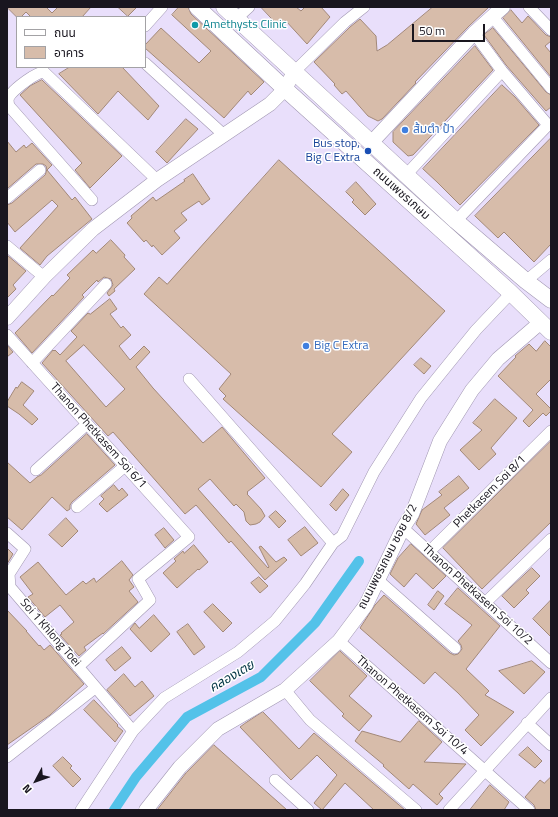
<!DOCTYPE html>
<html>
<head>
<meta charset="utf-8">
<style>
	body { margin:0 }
	#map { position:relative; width:558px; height:817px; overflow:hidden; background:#e9dffb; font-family:"Titillium Web","Noto Sans Thai",sans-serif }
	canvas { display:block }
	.frame { position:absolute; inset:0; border:8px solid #19161f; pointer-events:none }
	.legend { position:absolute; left:16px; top:16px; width:130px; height:52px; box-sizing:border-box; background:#fff; border:1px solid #a3a2a5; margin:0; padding:5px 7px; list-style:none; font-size:12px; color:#19161f }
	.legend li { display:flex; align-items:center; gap:8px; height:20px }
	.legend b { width:20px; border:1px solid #a3a2a5 }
	.north { position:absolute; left:16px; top:761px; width:40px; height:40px; -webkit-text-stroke:3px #fff; paint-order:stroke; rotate:229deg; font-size:11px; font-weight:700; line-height:16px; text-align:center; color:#19161f }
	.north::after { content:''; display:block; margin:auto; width:14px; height:18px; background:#19161f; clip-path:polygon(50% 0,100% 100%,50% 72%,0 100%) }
	.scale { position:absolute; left:412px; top:24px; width:73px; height:18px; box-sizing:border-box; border:2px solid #19161f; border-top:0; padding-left:5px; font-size:12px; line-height:14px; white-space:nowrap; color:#19161f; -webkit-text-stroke:3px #fff; paint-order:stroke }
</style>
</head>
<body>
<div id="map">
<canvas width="558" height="817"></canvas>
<div class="frame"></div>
<ul class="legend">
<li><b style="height:5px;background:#fff"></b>ถนน</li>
<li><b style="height:11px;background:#d7bcaa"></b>อาคาร</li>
</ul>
<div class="north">N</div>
<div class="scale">50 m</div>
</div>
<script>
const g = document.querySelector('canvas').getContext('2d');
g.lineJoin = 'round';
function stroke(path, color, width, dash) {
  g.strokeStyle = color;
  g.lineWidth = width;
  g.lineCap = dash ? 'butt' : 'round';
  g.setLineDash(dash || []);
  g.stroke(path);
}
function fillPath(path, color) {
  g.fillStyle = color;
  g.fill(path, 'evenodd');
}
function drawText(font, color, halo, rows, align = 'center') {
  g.font = font + ' "Titillium Web","Noto Sans Thai",sans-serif';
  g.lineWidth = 3;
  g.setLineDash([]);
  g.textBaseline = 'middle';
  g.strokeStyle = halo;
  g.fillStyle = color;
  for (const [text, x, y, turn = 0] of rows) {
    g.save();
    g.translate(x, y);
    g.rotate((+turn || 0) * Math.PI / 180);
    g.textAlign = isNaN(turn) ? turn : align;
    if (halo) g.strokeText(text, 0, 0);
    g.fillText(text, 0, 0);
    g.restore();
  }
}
stroke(new Path2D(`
	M114,810L136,777L187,717L261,677L315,623L359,561`), '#53c2e9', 10);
const building = new Path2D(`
	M7,7H46L52,13L58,7H91L82,17H31L26,12L21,17H17Z
	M118,7H137L128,16Z
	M179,7H188L191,14L264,82L251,95L248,91L224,118L145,48V45L161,28L199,63L211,51L172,15Z
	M261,7H296L301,11L305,7H321L330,17L307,44L285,20L279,26Z
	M433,7H489L468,27L415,82L416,83L382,119L378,121L368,116L346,91L342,94L334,85L335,84L314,62L350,27L360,19L376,36L377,51L387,45Z
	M511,10L522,23L528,16L546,35L551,37V41L545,46L551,53V77L503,18Z
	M493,28L546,92L551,95V107L546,111L506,65L484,35Z
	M475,46L493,70L413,155L408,156L393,142V132Z
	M70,67H122L159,106L148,120L118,91L98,114L59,74Z
	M42,80L122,156L90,188L75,170L82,163L20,95L30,86Z
	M502,85L515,97L539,125L460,205L437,182L423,169Z
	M186,119L198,129L167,163L156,152Z
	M551,138V244L534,262L504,232L498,238L475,216Z
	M7,141L16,152L24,145L26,148L32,143L52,165L47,170L46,166L43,164H36L7,189Z
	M279,160L445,311L332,434L352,452L321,487L223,399L226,396L219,389L231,374L144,294L159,277L167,284Z
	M47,170L72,200L75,197L92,219L47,256L40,265L20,248L58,206L52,200L15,232L7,222V205L12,203L45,175Z
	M193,174L210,199L202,205L199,201L181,213L187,220L174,231L180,238L162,255L153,245L152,247L146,240L144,242L127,223L132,218L131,216L153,197L156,201L185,181L184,180Z
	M356,182L376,204L365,215L352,202L354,200L346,192Z
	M111,240L125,255L124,257L135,269L114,289L115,291L109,296L107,293L113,285L111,279L104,277L98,282L97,280L82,295L84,297L32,353L15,333L52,295L53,296L70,278L67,275L93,250L96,253Z
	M7,255L26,271L13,285L16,289L7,298Z
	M110,299L117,309L110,314L121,328L123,326L131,335L119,346L130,360L144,346L150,352L136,367L153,388L203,443L222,427L265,478L247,492L248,493L247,494L261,509L265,516L260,522L256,524L250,525L246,521L244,512L236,504L234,506L210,479L198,489L268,568L269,567L259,547L261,546L276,562L284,557L287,560L265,580L231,541L229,543L196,505L185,514L113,432L108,436L42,363L53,350L54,351L55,350L60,355L77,337L71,331L88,313L90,314ZM84,345L125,389L106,407L66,361Z
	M545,341L551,347V379L536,394L551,409V411L546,416L543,413L529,427L523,421L533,410L498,376L516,357L515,356L529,344L536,351Z
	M7,345L13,352L7,357Z
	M421,358L431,366L424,374L414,365Z
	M22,382L34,391L23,405L38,419L32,425L19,414L7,406V402L16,387L17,388Z
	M495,399L517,418L491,448L496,454L479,470L460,450L482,430L473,423Z
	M87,434L115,465L72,502L70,505V509L67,511L52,497L22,530L7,517V462L30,483L37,477L41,475Z
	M551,441V522L482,589L443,548Z
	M459,476L469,488L444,508L450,515L425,535L416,524L422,510L442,495L439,492Z
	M114,485L119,491L122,488L128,495L107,512L99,504L104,499L101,496Z
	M343,489L349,495L336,511L330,505Z
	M276,511L286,521L279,528L269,517Z
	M66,518L78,531L62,547L49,535Z
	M305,527L318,543L301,556L288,540Z
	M164,528L174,540L165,548L155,535Z
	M411,544L446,576L433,589L416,573L404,587L390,574L398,558Z
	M194,545L208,562L199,570L198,569L177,588L163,573L176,561L174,559L183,551L184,553Z
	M7,548L13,554L7,564Z
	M122,561L133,575L129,580L134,587L129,591L138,602L103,634V633L84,647L86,650L79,656L60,635L62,634L61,633L74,622L60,605L45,617L28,597L33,594L20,577L38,562L66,595L83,581L86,584L94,578L96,582Z
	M532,568L540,576L526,590L529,593L514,608L502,596Z
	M259,577L268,586L260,593L251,583Z
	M458,588L500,626L466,669L489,691L485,695L514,712L481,746L465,730L479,715L458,693L435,672L424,684L360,628L375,605L384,595L450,653L454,655L458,654L462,649L461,645L458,641L472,625L445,604Z
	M438,591L444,596L434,610L428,605Z
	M551,600V637L533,619Z
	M213,604L232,623L223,632L204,612Z
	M7,610L27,631H26L39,646L40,645L44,650L50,645L84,684L50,715L7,745Z
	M154,615L170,634L151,652L130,629L135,623L139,628Z
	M188,624L205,647L194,655L177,632Z
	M122,647L131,658L115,671L106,660Z
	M340,651L367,676L349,696L372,716L359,731L342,716L344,714L310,681Z
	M532,661L545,672L524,694L499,671Z
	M124,674L135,687L142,681L154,696L130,716L107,690Z
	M94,700L118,725L117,726L123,731L115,742L84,710Z
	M263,712L299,749L314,733L405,810H374L345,783L322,810L314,803L337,775L317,755L291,780L240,727L244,724Z
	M419,721L442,742L424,762L466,764L439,794L443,798L437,805L413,784L409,789L383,766L384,765L355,741L362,731L400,742Z
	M214,745L287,810H157L186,773Z
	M528,747L542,761L535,768L519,755Z
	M63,757L72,766L70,768L81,779L73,787L53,766Z
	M551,777V810H536L534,805L525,797L540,780L544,783Z
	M490,785L509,802L504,810H470Z`);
fillPath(building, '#d7bcaa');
stroke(building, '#a28878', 1);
const minor = new Path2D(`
	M529,7L551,30
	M492,16L551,88
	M237,18L249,7
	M145,26L162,7
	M145,63L224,135
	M294,72L345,22L364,7
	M406,175L502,71
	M7,198L40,170
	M92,200L9,106C8,102 7,98 11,94C16,88 36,72 44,72L157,180
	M456,221L548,125L502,71L474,33
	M7,246L44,277
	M526,281L551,260
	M7,335L189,537L138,579L150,600L78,667
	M32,363L106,284
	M189,379L333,543
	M36,470L87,424
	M77,507L125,466
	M403,528L551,663
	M7,533L25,549L9,574L10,587L133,731
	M429,552L551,431
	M378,580L455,648
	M485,603L551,539
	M339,641L529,810
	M285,690L310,720L416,810
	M527,723L551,745
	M7,757L95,688
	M275,780L308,810
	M81,810L133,731L164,698L238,652L275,621L305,584L333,543L342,536L374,472L421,398L476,330L511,293
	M449,810L551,698`);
const tertiary = new Path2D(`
	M371,143L474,33L503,7
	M7,318L44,277L93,229L157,180L270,104L285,89L294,72
	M146,810L180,767L218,729L285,690L339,641L366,605L403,528L412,514L440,441L472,390L498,359L541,322`);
const secondary = new Path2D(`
	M197,7L285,89L511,293L551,332
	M224,7L456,221L526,281L551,300`);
stroke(minor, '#a197b2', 12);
stroke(tertiary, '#a197b2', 15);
stroke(secondary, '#a197b2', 17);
stroke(minor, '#fff', 11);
stroke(tertiary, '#fff', 14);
stroke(secondary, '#fff', 16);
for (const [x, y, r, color] of [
	[195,25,4,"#0f9aa8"],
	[405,130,4,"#3f7fe0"],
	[368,151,4,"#1a4fb4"],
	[306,346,4,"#3f7fe0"]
]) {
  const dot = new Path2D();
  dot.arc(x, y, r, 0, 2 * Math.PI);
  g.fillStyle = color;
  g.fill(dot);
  stroke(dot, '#fff', 1.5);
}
drawText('12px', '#0d838f', '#fff', [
	["Amethysts Clinic",203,25]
], 'left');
drawText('12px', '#366cbe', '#fff', [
	["ส้มตำ ป้า",413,130],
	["Big C Extra",314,346]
], 'left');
drawText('12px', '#164399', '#fff', [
	["Bus stop,",360,144],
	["Big C Extra",360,158]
], 'right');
drawText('12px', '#19161f', '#fff', [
	["ถนนเพชรเกษม",401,194,42],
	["Thanon Phetkasem Soi 6/1",98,436,48],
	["Phetkasem Soi 8/1",490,492,-45],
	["ถนนเพชรเกษม ซอย 8/2",388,557,-63],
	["Thanon Phetkasem Soi 10/2",477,595,42],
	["Soi 1 Khlong Toei",50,633,49],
	["Thanon Phetkasem Soi 10/4",412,706,41]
]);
drawText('italic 13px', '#003444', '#fff', [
	["คลองเตย",232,677,-30]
]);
</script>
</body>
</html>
